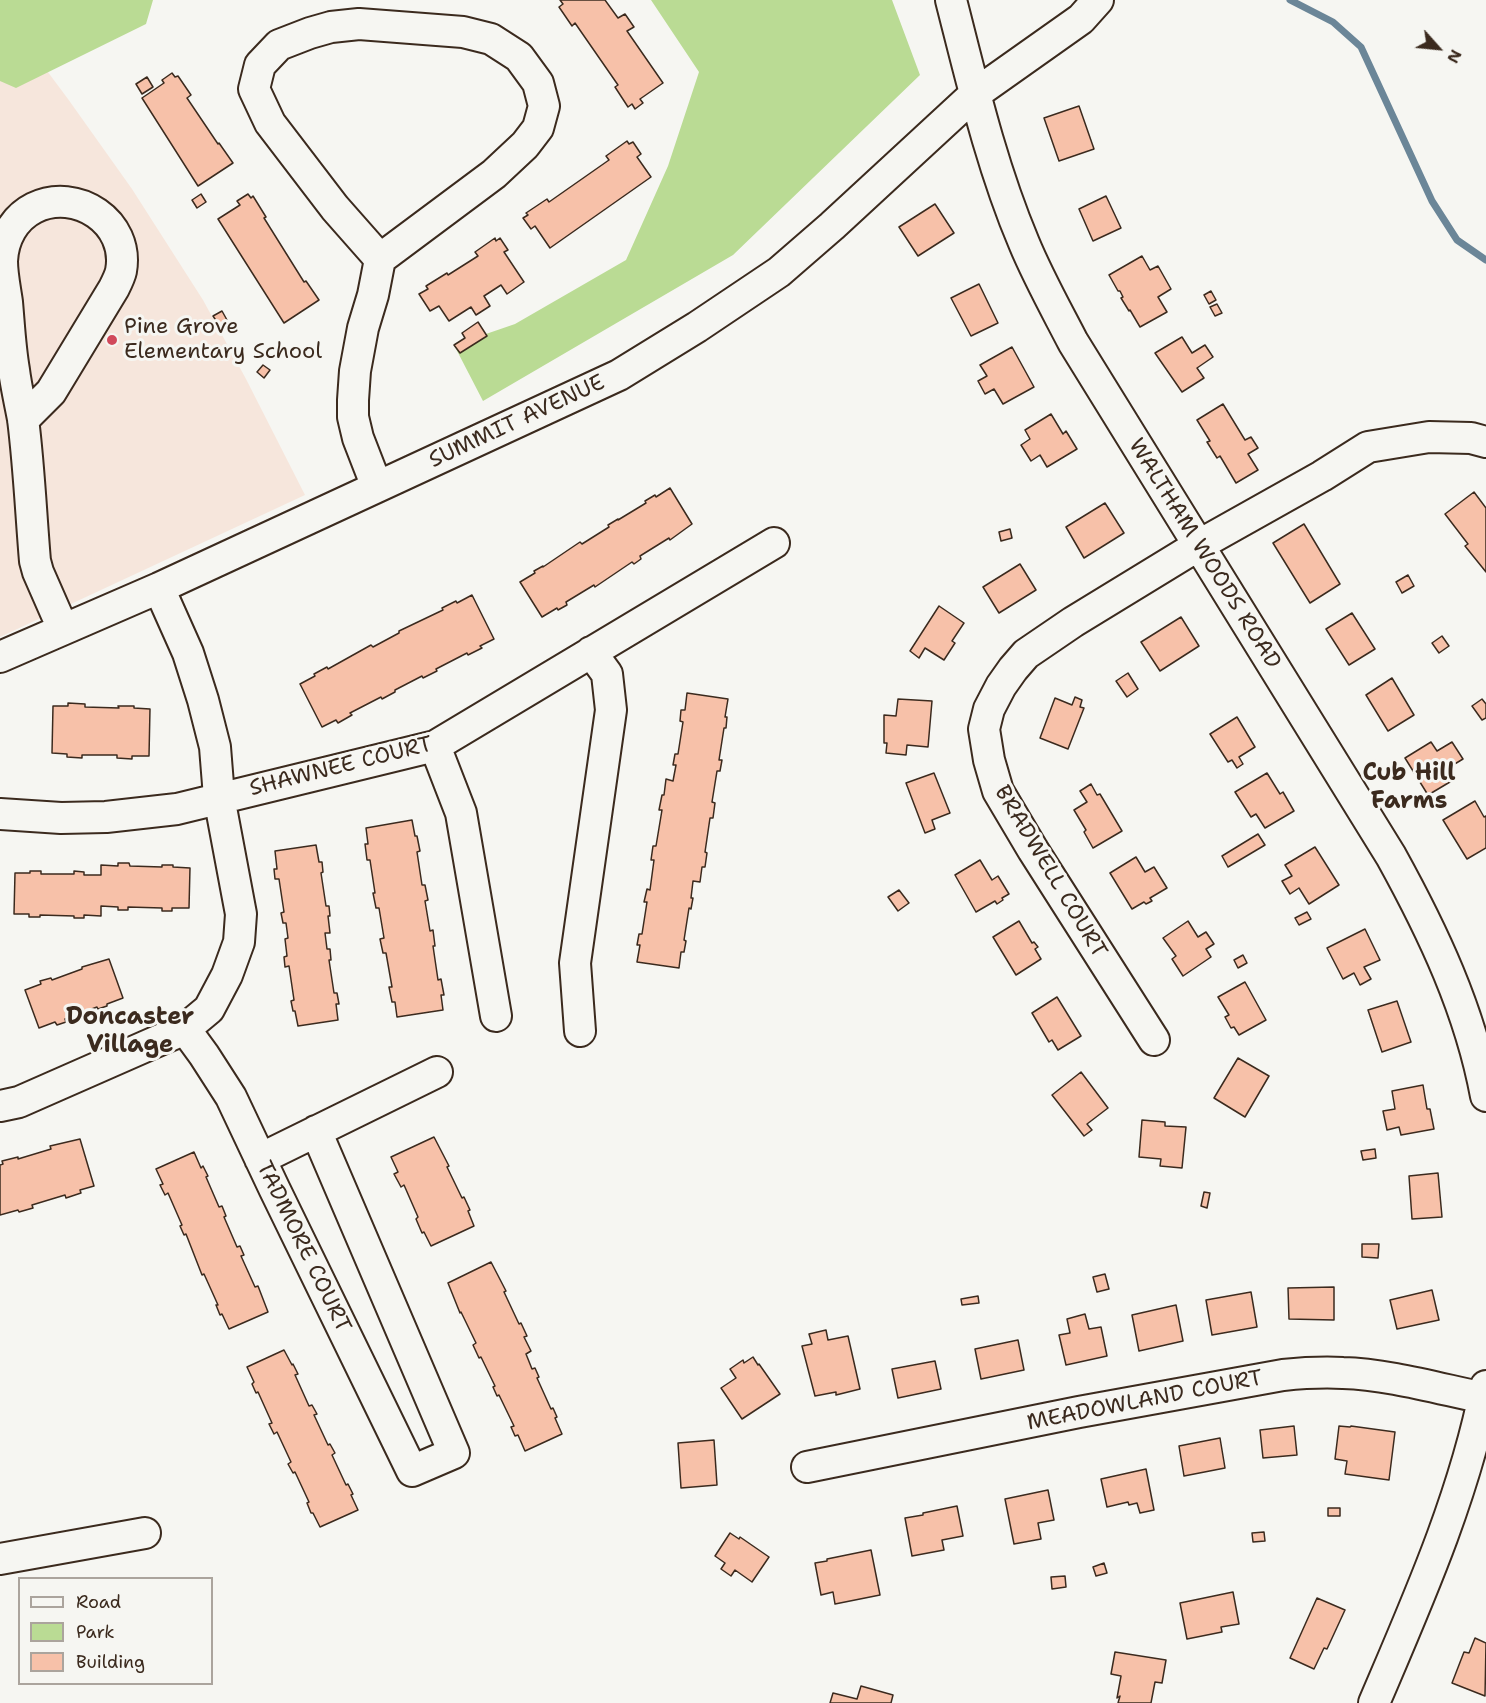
<!DOCTYPE html>
<html>
<head>
<meta charset="utf-8">
<style>
	body { margin:0 }
	#map { position:relative; width:1486px; height:1703px; overflow:hidden; background:#f6f6f2; font-family:"Shantell Sans",sans-serif }
	canvas { display:block }
	.legend { position:absolute; left:18px; top:1577px; width:195px; height:108px; box-sizing:border-box; background:#f6f6f2; border:2px solid #aba49d; margin:0; padding:8px 10px; list-style:none; font-size:18px; color:#3b2a1e }
	.legend li { display:flex; align-items:center; gap:12px; height:30px }
	.legend b { width:30px; border:2px solid #aba49d }
	.north { position:absolute; left:1408px; top:18px; width:60px; height:60px; -webkit-text-stroke:4px #f6f6f2; paint-order:stroke; rotate:117deg; font-size:16px; font-weight:700; line-height:24px; text-align:center; color:#3b2a1e }
	.north::after { content:''; display:block; margin:auto; width:21px; height:27px; background:#3b2a1e; clip-path:polygon(50% 0,100% 100%,50% 72%,0 100%) }
</style>
</head>
<body>
<div id="map">
<canvas width="1486" height="1703"></canvas>
<ul class="legend">
<li><b style="height:8px;background:#f6f6f2"></b>Road</li>
<li><b style="height:16px;background:#badb94"></b>Park</li>
<li><b style="height:16px;background:#f7c1a9"></b>Building</li>
</ul>
<div class="north">N</div>
</div>
<script>
const g = document.querySelector('canvas').getContext('2d');
g.lineJoin = 'round';
function fillPath(path, color) {
  g.fillStyle = color;
  g.fill(path, 'evenodd');
}
function stroke(path, color, width, dash) {
  g.strokeStyle = color;
  g.lineWidth = width;
  g.lineCap = dash ? 'butt' : 'round';
  g.setLineDash(dash || []);
  g.stroke(path);
}
function drawText(font, color, halo, rows, align = 'center') {
  g.font = font + ' "Shantell Sans",sans-serif';
  g.lineWidth = 6;
  g.setLineDash([]);
  g.textBaseline = 'middle';
  g.strokeStyle = halo;
  g.fillStyle = color;
  for (const [text, x, y, turn = 0] of rows) {
    g.save();
    g.translate(x, y);
    g.rotate((+turn || 0) * Math.PI / 180);
    g.textAlign = isNaN(turn) ? turn : align;
    if (halo) g.strokeText(text, 0, 0);
    g.fillText(text, 0, 0);
    g.restore();
  }
}
fillPath(new Path2D(`
	M0,12L27,44L68,99L132,189L203,300L246,379L305,495L0,637Z`), '#f6e6dc');
fillPath(new Path2D(`
	M0,0H153L146,24L16,88L0,81Z
	M651,0H892L920,75L733,255L483,401L454,345L515,324L626,260L668,166L699,72Z`), '#badb94');
stroke(new Path2D(`
	M1290,0L1333,22L1361,47L1432,201L1457,240L1486,260`), '#6b8698', 7);
const building = new Path2D(`
	M560,0H605L618,18L625,14L634,27L627,31L663,83L640,99L643,103L635,109L632,104L628,107L615,87L618,85L575,23L572,26L559,7L563,4Z
	M172,73L175,77L178,76L191,95L187,98L218,144L219,143L233,163L198,186L142,98L164,83L162,80Z
	M147,77L153,87L142,94L136,84Z
	M1079,106L1094,149L1059,161L1044,118Z
	M627,141L629,144L633,142L641,154L637,157L651,177L550,248L535,226L531,229L523,218L528,215L526,213L547,199L549,202L609,160L606,156Z
	M201,194L206,202L197,208L192,200Z
	M248,194L251,198L253,196L266,217L264,218L304,282L306,281L319,300L284,323L218,219L240,205L237,201Z
	M1106,196L1121,228L1093,241L1079,209Z
	M935,204L954,233L918,256L899,227Z
	M495,238L496,241L500,238L508,250L504,252L524,282L507,294L501,285L484,296L490,306L476,315L471,307L449,321L439,306L430,311L419,294L428,289L426,286L447,273L448,275L478,256L475,252Z
	M1142,256L1150,270L1158,266L1171,289L1158,297L1167,312L1140,327L1130,310L1129,311L1121,298L1123,297L1120,291H1118L1109,275Z
	M979,284L998,323L971,336L951,298Z
	M1211,291L1216,300L1209,304L1204,295Z
	M1217,304L1222,313L1215,316L1210,307Z
	M222,311L227,320L219,325L213,316Z
	M478,322L487,336L460,353L454,345L465,338L462,333Z
	M1182,337L1192,353L1205,345L1213,357L1197,368L1204,378L1182,392L1155,353Z
	M1012,347L1034,387L1003,404L994,389L985,394L978,381L987,376L980,365Z
	M263,365L270,370L264,378L257,372Z
	M1223,404L1245,440L1251,437L1258,448L1248,454L1258,470L1236,483L1220,456L1217,458L1207,442L1210,441L1197,420Z
	M1051,414L1063,434L1066,431L1077,449L1047,467L1040,455L1031,461L1021,445L1030,439L1025,430Z
	M670,488L692,524L670,540L669,538L640,556L641,559L634,564L632,562L595,587L594,585L566,602L567,605L558,610L557,608L542,617L520,582L535,573L534,571L543,566V567L580,542L582,544L609,527L608,525L618,519V520L646,503L645,501L655,495L656,497Z
	M1474,492L1486,508V572L1465,546L1468,544L1445,514Z
	M1105,503L1124,533L1084,558L1066,527Z
	M1304,524L1340,584L1310,603L1273,543Z
	M1010,529L1012,538L1001,541L999,532Z
	M1020,564L1036,590L999,613L983,587Z
	M1408,575L1414,586L1402,593L1396,582Z
	M472,595L494,639L480,646L482,648L468,655L467,653L436,669L437,671L423,678L422,676L395,690V692L382,699L381,697L350,713L352,715L338,723L336,720L322,727L300,684L315,676L314,674L327,667L328,669L371,645L373,647L399,633V631L443,610L442,608L456,601L457,603Z
	M939,606L964,623L952,641L955,643L944,660L925,648L919,658L910,651Z
	M1352,613L1375,649L1349,665L1326,629Z
	M1181,617L1199,646L1160,671L1141,642Z
	M1442,636L1449,646L1439,653L1432,643Z
	M1128,673L1138,689L1127,697L1116,681Z
	M1392,678L1414,715L1388,731L1366,695Z
	M687,693L728,699L725,717H727L726,728H724L719,760H722L720,771H717L712,802L715,803L713,818H710L705,852L707,853L705,867H702L700,882L693,881L691,898H693L691,909L689,908L684,940L686,941L684,952H681L679,968L637,962L640,945H637L639,934H642L647,902H644L647,889L650,890L654,860H651L653,846H656L662,810H659L662,795H664L666,779L673,781L676,765H673L675,754H678L683,722L680,721L681,710H685Z
	M1075,697L1082,700L1080,707L1084,708L1068,749L1040,738L1055,698L1072,705Z
	M898,699L932,701L928,747L907,745L906,755L886,753L887,743H884V715L896,716Z
	M1482,699L1486,704V718L1482,720L1472,706Z
	M68,703L85,704V707L119,708L118,706H134V708L150,709L149,756H132V759L117,758V755H82V758L67,757V754L52,753L53,706H68Z
	M1237,717L1255,747L1239,757L1243,764L1237,768L1232,760L1228,762L1210,734Z
	M1431,742L1437,751L1452,742L1463,759L1448,768L1455,779L1428,795L1405,758Z
	M934,773L950,813L932,820L935,829L925,833L906,783Z
	M1267,773L1280,794L1283,792L1294,811L1265,828L1256,814L1251,817L1235,792Z
	M1091,784L1097,795L1100,794L1122,831L1093,848L1084,832L1086,830L1074,810L1087,802L1080,791Z
	M1475,801L1484,817L1486,816V848L1467,859L1443,820Z
	M412,820L415,836H417L420,851L417,852L422,885H425L428,900L425,901L430,931L433,930L435,946H433L438,980L441,979L444,995H441L443,1010L397,1017L395,1002H392L389,987H392L386,953H383L380,939L384,938L379,908H376L373,893H375L370,860H367L365,844H368L366,828Z
	M1258,834L1265,845L1228,867L1222,856Z
	M316,845L319,862H322L323,872L321,873L326,906H329L330,916H328L330,933H325L327,949H330L331,960H329L334,993H337L339,1004H336L338,1020L298,1026L295,1011H293L291,1001L294,1000L289,966L285,967L284,957L287,956L285,939L288,938L286,923H283L281,913L284,912L279,879H275L274,869H277L275,851Z
	M1315,847L1339,885L1309,904L1299,888L1290,894L1282,881L1292,876L1285,865Z
	M1136,857L1145,872L1154,867L1167,888L1150,898L1152,901L1146,904L1144,902L1132,909L1110,873Z
	M980,860L992,880L998,876L1009,894L1002,898L1003,900L997,904L995,901L976,912L955,875Z
	M118,863H129L130,866L162,867V865H173V867L190,868L189,908H172V911H162V908L128,907V910H118V907L101,906V916L84,915V918H74V916L40,915V917H29V914H14L15,873H30V871H41V874H74V871L84,872V875H101V865L118,866Z
	M899,890L909,903L898,911L888,897Z
	M1307,912L1311,919L1299,925L1295,918Z
	M1019,921L1032,943L1034,942L1038,947L1035,949L1041,959L1016,975L993,937Z
	M1188,921L1198,937L1206,932L1214,944L1206,949L1211,957L1183,976L1172,959L1176,956L1163,938Z
	M1365,929L1380,960L1364,967L1371,979L1360,985L1354,973L1343,979L1327,948Z
	M1243,955L1247,963L1238,968L1234,960Z
	M109,959L123,998L107,1004V1006L98,1009L97,1007L65,1019L66,1022L57,1025L55,1022L39,1028L25,990L41,984L40,981L51,978L52,980L82,969V967Z
	M1245,982L1266,1020L1239,1035L1234,1027L1231,1028L1225,1017L1229,1015L1218,997Z
	M1057,997L1081,1036L1058,1050L1052,1040L1049,1042L1032,1013Z
	M1397,1001L1411,1042L1382,1052L1368,1010Z
	M1238,1058L1269,1076L1245,1117L1214,1098Z
	M1081,1072L1108,1108L1087,1124L1092,1130L1084,1136L1052,1095Z
	M1423,1085L1427,1109H1430L1434,1129L1401,1135L1399,1127L1387,1130L1383,1111L1395,1109L1392,1091Z
	M1142,1120L1165,1122V1126L1186,1127L1182,1168L1160,1166L1161,1159L1139,1157Z
	M434,1137L449,1166L447,1167L462,1198L464,1197L470,1210L468,1211L474,1226L431,1246L424,1232L422,1233L416,1219L418,1217L404,1185L401,1187L394,1174L398,1172L391,1157Z
	M80,1139L94,1186L80,1190L81,1193L66,1198L65,1195L32,1205L33,1208L19,1212L18,1210L0,1215V1165L3,1164L2,1161L18,1157V1159L51,1149L50,1146Z
	M1375,1149L1376,1158L1363,1160L1361,1151Z
	M194,1152L201,1168L203,1166L208,1176L206,1177L219,1207L222,1206L226,1216L224,1217L237,1247L240,1246L244,1255L241,1256L255,1287L258,1286L268,1312L229,1329L222,1314L220,1315L216,1305H218L204,1274L202,1275L186,1234L184,1235L180,1226L182,1225L168,1193L165,1195L160,1185L163,1184L156,1169Z
	M1438,1173L1442,1217L1412,1219L1409,1176Z
	M1204,1192L1210,1193L1207,1208L1201,1206Z
	M1362,1244H1379L1378,1258L1362,1257Z
	M491,1262L506,1291L504,1292L519,1324L521,1323L527,1336L524,1337L531,1351L526,1354L532,1369L535,1368L539,1377L537,1378L551,1409L553,1408L557,1417L555,1418L562,1434L525,1451L518,1435L515,1436L511,1427L514,1426L499,1395L497,1396L493,1387L495,1386L481,1357L479,1358L473,1345L476,1343L461,1312L460,1313L448,1283Z
	M1105,1274L1109,1289L1097,1292L1093,1277Z
	M1334,1287V1320L1289,1319L1288,1288Z
	M1432,1290L1439,1320L1397,1329L1390,1300Z
	M1251,1292L1257,1327L1212,1335L1206,1300Z
	M978,1296L979,1303L962,1305L961,1299Z
	M1176,1305L1183,1341L1139,1351L1132,1315Z
	M1085,1314L1089,1329L1101,1327L1107,1356L1066,1365L1059,1335L1070,1333L1067,1319Z
	M826,1330L828,1340L848,1336L860,1389L836,1395V1392L815,1396L802,1346L812,1344L809,1334Z
	M1018,1340L1024,1370L981,1379L975,1349Z
	M284,1350L292,1365L293,1364L298,1374L295,1375L309,1406L312,1405L317,1414L314,1415L328,1445L330,1444L335,1453L332,1455L346,1485L348,1484L353,1494L351,1495L358,1510L320,1527L313,1513H311L307,1503L309,1502L295,1472L293,1473L288,1464L291,1462L277,1432L274,1434L269,1424L272,1423L258,1392L256,1393L252,1384L254,1382L247,1367Z
	M753,1357L758,1365L759,1364L780,1394L742,1419L721,1388L736,1378L730,1369L743,1360L744,1363Z
	M935,1361L941,1389L898,1398L892,1369Z
	M1294,1426L1297,1455L1263,1458L1260,1430Z
	M1339,1426L1350,1427L1351,1426L1395,1432L1389,1480L1345,1474L1347,1461L1335,1459Z
	M1220,1438L1225,1468L1184,1476L1179,1446Z
	M714,1440L717,1485L681,1488L678,1443Z
	M1146,1469L1154,1510L1140,1513L1137,1503L1129,1505L1128,1502L1107,1507L1101,1479Z
	M1048,1490L1054,1520L1038,1523L1041,1539L1014,1544L1005,1499Z
	M957,1506L963,1536L942,1540L944,1550L912,1556L905,1518L923,1515V1513Z
	M1328,1508H1340V1516H1328Z
	M1264,1532L1265,1541L1253,1542L1252,1533Z
	M730,1533L739,1539L740,1537L769,1557L752,1582L735,1570L731,1576L721,1569L725,1563L715,1556Z
	M871,1550L880,1595L835,1604L833,1592L821,1595L815,1563L827,1561V1559Z
	M1104,1563L1107,1573L1096,1576L1093,1567Z
	M1065,1576L1066,1587L1052,1589L1051,1577Z
	M1233,1592L1239,1624L1221,1627L1222,1632L1187,1639L1180,1603Z
	M1317,1598L1345,1610L1327,1649L1324,1648L1314,1669L1290,1658Z
	M1475,1638L1486,1643L1485,1696L1452,1683L1464,1652L1469,1653Z
	M1115,1652L1166,1660L1162,1683L1155,1682L1151,1703H1118L1120,1696L1117,1698L1121,1676L1111,1674Z
	M861,1686L893,1695L891,1703H830L833,1693L857,1699Z`);
fillPath(building, '#f7c1a9');
stroke(building, '#3b2a1e', 1.5);
const minor = new Path2D(`
	M951,0C972,82 991,165 1024,243C1038,277 1056,309 1073,342L1391,856C1433,932 1470,1010 1486,1096
	M359,24L463,32L491,39L519,57L538,83L544,106L538,128L525,145L494,174L380,259L335,208L270,123L254,89L260,65L279,45L310,33L331,27Z
	M23,420L51,392L114,288C117,282 120,276 121,271C130,222 76,187 34,208C14,218 3,239 2,261C2,274 5,288 7,302C9,324 10,347 14,370C16,386 20,403 23,419C29,466 31,514 35,561L38,572L63,629
	M377,487L358,438L353,417V400L355,371L363,328L373,295L380,259
	M0,657L159,588L619,375L697,327L779,272L832,226L975,94L1081,19L1098,0
	M435,746L461,813L496,1016
	M0,814L61,818L106,817L177,809L435,746L774,543
	M185,1029L204,1055L231,1097L274,1188L412,1471L454,1453L316,1131
	M580,1031L575,963L611,710L607,674L591,652
	M1154,1040L1033,850L998,791L989,760L984,729L989,709L1001,686L1013,669L1026,654L1073,622L1199,545L1322,476L1368,447L1429,437L1471,438L1486,442
	M0,1106L19,1102L185,1029L209,1009L227,975L239,942L241,914L219,797L215,747L203,700L188,653L159,588
	M260,1159L437,1072
	M807,1467L1079,1412L1283,1375C1303,1373 1323,1372 1343,1373C1387,1374 1440,1389 1484,1398
	M0,1559L145,1533
	M1374,1703C1418,1600 1464,1497 1486,1386`);
stroke(minor, '#3b2a1e', 34);
stroke(minor, '#f6f6f2', 30);
for (const [x, y, r, color] of [
	[112,340,6,"#d1495b"]
]) {
  const dot = new Path2D();
  dot.arc(x, y, r, 0, 2 * Math.PI);
  g.fillStyle = color;
  g.fill(dot);
  stroke(dot, '#f6f6f2', 2);
}
drawText('22px', '#3b2a1e', '#f6f6f2', [
	["Pine Grove",124,327],
	["Elementary School",124,352]
], 'left');
drawText('22px', '#3b2a1e', '#f6f6f2', [
	["SUMMIT AVENUE",517,422,-25],
	["WALTHAM WOODS ROAD",1204,554,58],
	["SHAWNEE COURT",341,767,-14],
	["BRADWELL COURT",1050,872,59],
	["TADMORE COURT",303,1247,64],
	["MEADOWLAND COURT",1145,1401,-11]
]);
drawText('bold 24px', '#3b2a1e', '#f6f6f2', [
	["Cub Hill",1409,774],
	["Farms",1409,802],
	["Doncaster",130,1018],
	["Village",130,1046]
]);
</script>
</body>
</html>
